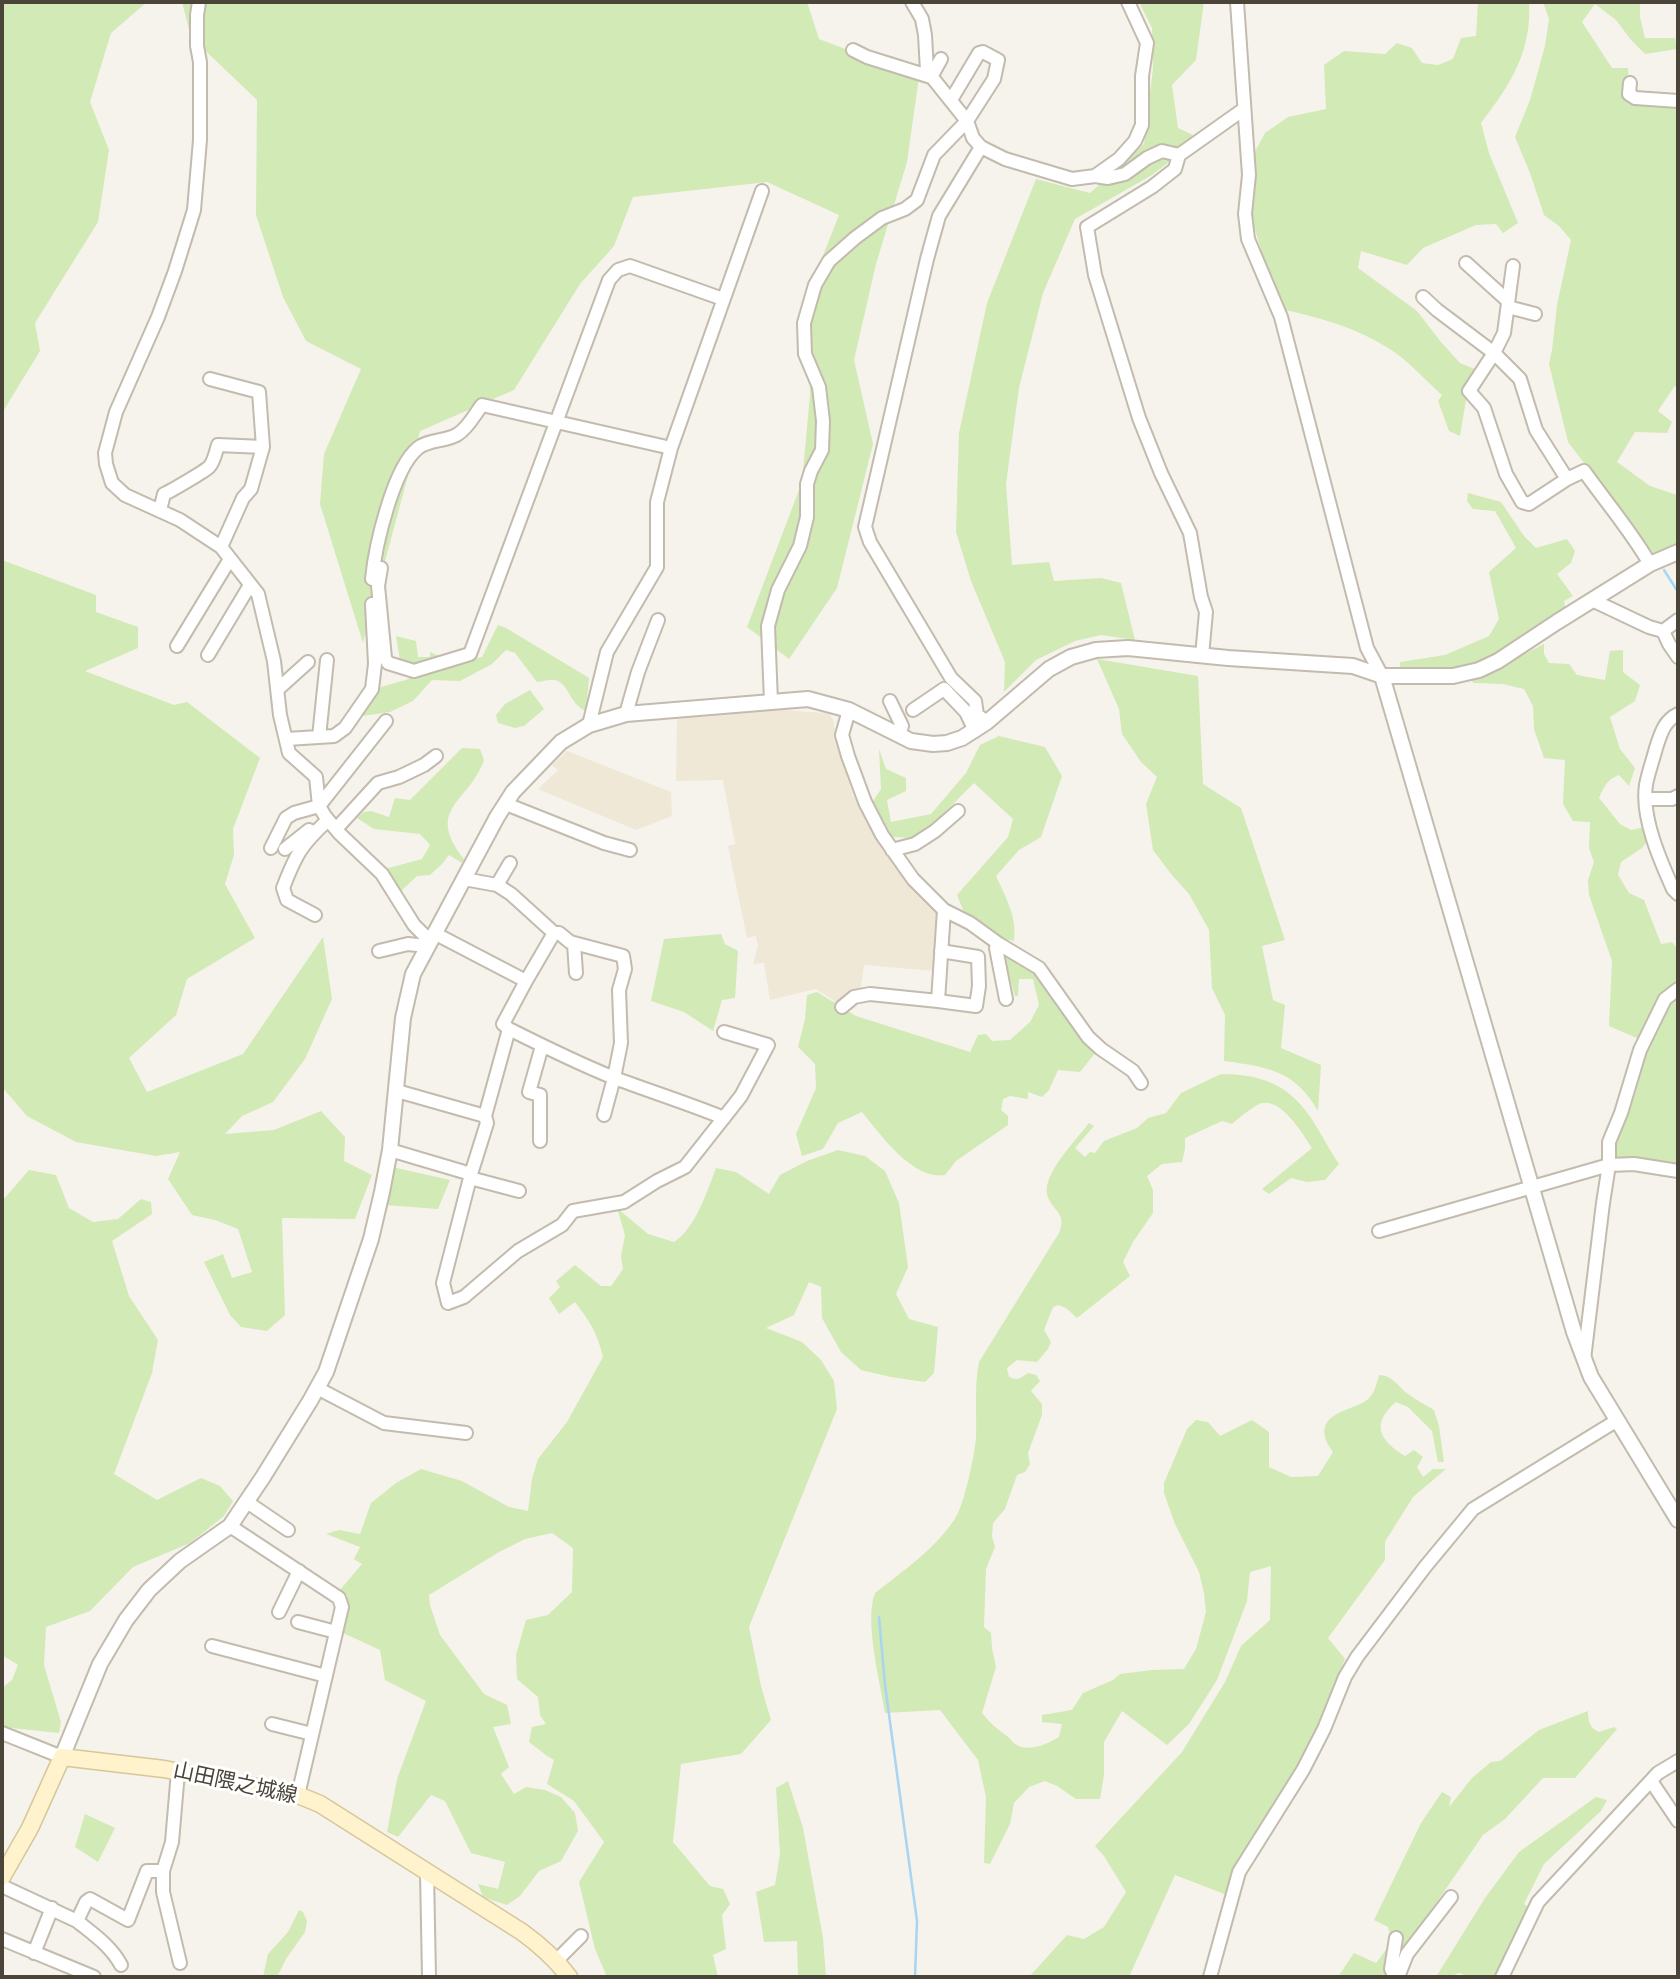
<!DOCTYPE html>
<html>
<head>
<meta charset="utf-8">
<style>
	body { margin:0 }
	#map { position:relative; width:1680px; height:1979px; overflow:hidden; background:#f6f3ec; font-family:Signika,sans-serif }
	canvas { display:block }
	.frame { position:absolute; inset:0; border:4px solid #4b4439; pointer-events:none }
</style>
</head>
<body>
<div id="map">
<canvas width="1680" height="1979"></canvas>
<div class="frame"></div>
</div>
<script>
const g = document.querySelector('canvas').getContext('2d');
g.lineJoin = 'round';
function fillPath(path, color) {
  g.fillStyle = color;
  g.fill(path, 'evenodd');
}
function stroke(path, color, width, dash) {
  g.strokeStyle = color;
  g.lineWidth = width;
  g.lineCap = dash ? 'butt' : 'round';
  g.setLineDash(dash || []);
  g.stroke(path);
}
function drawText(font, color, halo, rows, align = 'center') {
  g.font = font + ' Signika,"Noto Sans JP",sans-serif';
  g.lineWidth = 6;
  g.setLineDash([]);
  g.textBaseline = 'middle';
  g.strokeStyle = halo;
  g.fillStyle = color;
  for (const [text, x, y, turn = 0] of rows) {
    g.save();
    g.translate(x, y);
    g.rotate((+turn || 0) * Math.PI / 180);
    g.textAlign = isNaN(turn) ? turn : align;
    if (halo) g.strokeText(text, 0, 0);
    g.fillText(text, 0, 0);
    g.restore();
  }
}
fillPath(new Path2D(`
	M782,710L824,713L830,715L833,719L838,747L853,796L878,840L907,882L940,917L935,971L864,965L860,991L839,1004L816,989L770,1000L764,963L753,964L758,946L756,936L747,938L728,846L735,844L723,780L676,781L677,719Z
	M567,751L671,792L672,816L636,830L538,789L558,770L552,765Z`), '#efe8d6');
fillPath(new Path2D(`
	M2,2H147L111,33L90,102L109,150L98,222L35,323L40,351L2,413Z
	M182,2H807L819,39L919,77L907,162L876,264L854,360L873,444L837,588L789,659L747,627L802,482L810,395L809,291L839,215L767,182L633,197L614,246L580,284L514,390L420,431L363,643L320,504L324,454L361,369L306,341L283,297L256,215L257,100L191,37Z
	M1139,2H1204L1196,60L1172,85L1178,128L1193,135L1169,162L1152,175L1075,219L1043,293L1019,388L1006,484L1012,565L1049,562L1054,581L1101,578L1121,583L1135,640L1101,635L1075,641L1036,660L1004,692L1005,662L971,581L956,532L959,433L987,303L1036,179L1090,193L1144,144L1153,68L1152,28Z
	M1478,2H1529C1532,52 1510,85 1481,123L1489,153L1518,223L1503,233L1496,224L1476,225L1423,248L1407,265L1361,251L1358,268L1417,311L1441,342L1460,363L1477,370L1465,391L1466,400L1460,436L1449,431L1438,401L1442,395C1426,381 1407,359 1388,348C1357,328 1321,318 1285,310L1267,268L1252,220L1253,194L1251,159L1265,133L1288,117L1326,109L1324,65L1344,51L1385,54L1397,43L1412,48L1422,63L1438,65L1453,59L1461,38L1476,36Z
	M1543,2H1640V17L1645,38H1675L1677,49L1645,54L1631,40L1616,20L1595,4L1582,22L1612,68H1628L1629,100L1678,105V385L1674,387L1658,411L1672,422L1667,433L1635,432L1617,462L1650,486L1677,495L1678,493V546L1653,553L1568,442L1549,364L1552,350L1557,305L1571,240L1559,226L1544,215L1530,173L1515,137L1530,100L1545,46L1549,19Z
	M1468,493L1501,502L1524,536L1536,548L1567,539L1575,551L1571,563L1557,574L1573,596L1564,601L1565,607C1547,621 1522,641 1502,652C1472,667 1433,673 1400,667V662L1445,655L1489,636L1499,619L1489,572L1516,548L1495,511L1473,509L1467,501Z
	M2,560L96,595V612L138,627V648L85,671L174,705L187,702L260,758L233,829L234,855L225,884L255,938L187,979L176,1015L129,1058L147,1092L243,1054L323,937L332,999L305,1059L273,1102L242,1116L225,1134L274,1130L321,1111L345,1137L344,1161L372,1175L355,1219L282,1218L285,1315L267,1331L241,1327L230,1315L204,1262L223,1254L232,1278L252,1272L238,1229L215,1220L192,1215L168,1179L180,1152L156,1156L76,1142L27,1116L2,1087Z
	M498,625L506,628L589,678L586,711C569,704 569,683 555,680C550,679 542,682 537,682L515,653L506,650L492,664L460,681L432,680L413,701L390,712L356,717L381,687L409,679L400,661L396,636L416,641L418,657H430V652L456,664L482,657Z
	M1544,644V654L1549,663L1569,664L1577,675L1605,680L1610,651L1623,650V672L1640,685L1635,701L1610,717L1620,749L1635,768L1629,786L1619,775C1607,779 1604,787 1599,798L1620,824L1631,830L1645,827L1648,840L1642,848L1621,862L1618,875L1629,893L1644,900L1661,944L1672,942L1676,947L1678,946V1166L1614,1159C1614,1134 1626,1119 1634,1097C1640,1081 1642,1061 1648,1043L1609,1026L1612,961L1589,895L1588,880L1594,862L1589,848L1590,822L1573,821L1563,804L1565,760L1544,758L1534,729L1533,706L1524,689L1503,684L1473,683L1472,678L1505,664Z
	M1097,659L1198,676L1203,784L1241,808L1285,940L1262,946L1273,1000L1285,1005L1281,1048L1321,1065L1318,1111C1295,1070 1267,1067 1224,1061L1225,1015L1212,988L1209,930L1189,894L1171,874L1153,850L1146,804L1157,777L1141,762L1122,734L1119,709Z
	M530,690L544,709L524,726L515,728L498,723L496,715L505,704Z
	M999,736L1045,747L1062,776L1041,837L1019,850L996,876C1006,898 1017,916 1014,941L1004,939L963,910L957,895L1008,837L1013,819L974,783L930,827L910,838L892,837L873,801L881,789L879,749L886,769L906,778V791L887,800L891,822L931,814L966,773L980,745Z
	M462,748L480,749L484,760C469,803 424,808 464,859L462,863L449,855L442,864L430,875L417,876L401,891L385,869L422,859L430,845L420,834L374,829L357,818L364,812L371,811L389,817L395,798L410,800Z
	M721,934L725,944L738,951L735,998L722,1000L713,1031L684,1012L651,1001L664,939Z
	M1003,953L1036,970L1096,1052L1080,1072L1058,1070L1049,1090L1042,1097L1028,1092V1099L1010,1096L1003,1099L1001,1110L1008,1116V1125L956,1161L945,1175C912,1180 881,1135 862,1112L838,1123L823,1149L802,1156L796,1134L816,1088L815,1064L798,1047L805,1019L807,995L817,992L856,1016L970,1052L978,1035L986,1034L992,1041L1010,1040L1030,1022L1039,1005L1033,979H1019L1018,996H1015Z
	M1221,1074C1268,1074 1296,1089 1319,1131C1326,1143 1331,1152 1339,1164L1325,1180L1307,1182L1291,1178L1269,1194L1262,1189L1312,1148C1303,1134 1280,1095 1259,1104C1250,1109 1240,1117 1232,1124L1222,1121L1185,1138V1149L1182,1162L1162,1164L1147,1176L1153,1190V1213L1133,1242L1123,1262L1130,1276L1077,1318L1066,1308L1058,1305L1053,1307L1044,1330L1051,1342L1048,1349L1037,1362L1017,1360L1007,1368L1009,1377C1018,1381 1021,1378 1028,1373L1036,1375L1040,1381L1031,1391L1042,1404V1415L1028,1453L1030,1464L1025,1472L1017,1475L1005,1509L993,1523L992,1536L995,1547L986,1569L984,1627L991,1633L992,1648L996,1667L982,1713C993,1726 994,1726 1007,1736C1010,1738 1012,1742 1015,1744C1029,1753 1047,1744 1059,1737L1062,1724L1042,1722V1715L1072,1710L1083,1693L1113,1680L1120,1674L1152,1670L1184,1669L1196,1649L1206,1612L1204,1593L1199,1572L1175,1524L1164,1493V1483L1187,1429L1196,1420L1208,1422L1220,1436L1252,1420L1269,1432V1467L1291,1477L1318,1476L1333,1452C1330,1448 1326,1442 1325,1437C1319,1412 1354,1410 1367,1400C1374,1395 1377,1383 1379,1375C1393,1375 1398,1387 1408,1394C1416,1400 1426,1405 1434,1410L1439,1426L1444,1462H1438L1432,1431L1408,1407L1396,1402C1370,1424 1380,1441 1405,1456L1414,1450L1423,1457L1417,1467L1423,1477L1433,1469H1446L1413,1497L1388,1537L1385,1542V1560L1328,1638L1345,1659L1317,1729L1295,1771L1234,1867L1227,1895L1175,1875L1129,1977H1029L1067,1935L1084,1939L1104,1927L1126,1892L1104,1856L1095,1846L1182,1752L1225,1682L1241,1646L1270,1620L1271,1566L1250,1572L1247,1601L1217,1680L1189,1724L1167,1745L1122,1711L1104,1742V1775L1100,1799H1076L1057,1786L1045,1781L1029,1787L1014,1803L1010,1824L990,1864L984,1863L986,1797L978,1760L940,1710L885,1713C880,1682 864,1620 875,1593C903,1571 934,1550 954,1520C964,1507 975,1454 976,1437C977,1412 974,1387 979,1362L1059,1233C1068,1212 1051,1211 1047,1194C1043,1173 1077,1139 1089,1123L1094,1126L1075,1148L1085,1157L1090,1152L1095,1153L1104,1141L1137,1128L1148,1118L1166,1113L1181,1093Z
	M838,1150L865,1156L885,1171L899,1203L908,1267L896,1294L909,1319L938,1327L934,1373L925,1382L891,1377L861,1370L841,1352L822,1318L821,1287L809,1282L794,1315L766,1328L802,1342L821,1360L834,1381L837,1409L749,1627L761,1686L771,1720L741,1754L681,1764L673,1842L710,1886L723,1889L730,1904L722,1915L726,1949L713,1955L718,1977H607L595,1949L579,1882L604,1842L574,1801L547,1784L554,1760L547,1756L529,1742L532,1727L546,1724L540,1715L538,1697L517,1679L516,1655L526,1620L548,1615L572,1592L573,1548L552,1533L525,1539L499,1552L429,1595L430,1605L440,1635L484,1694L507,1705L511,1724L493,1727L509,1767L501,1774L514,1794L526,1787L545,1790L561,1797L575,1813L578,1831L561,1861L539,1871L520,1896L507,1905L483,1897L478,1884L498,1889L505,1862L471,1853L445,1801L431,1795L398,1837L387,1832L397,1779L426,1701L385,1680L380,1650L343,1633L348,1605L347,1595L340,1590L362,1564L354,1559L360,1547L326,1534L339,1530L360,1534L371,1503L396,1483L421,1469L462,1481L509,1507L528,1511L532,1479L538,1459L567,1422L603,1357C597,1332 590,1322 575,1302L559,1314L549,1298L560,1287L556,1281L575,1265L601,1286H611L623,1269L621,1256L625,1235L617,1208L648,1234L674,1242C696,1228 707,1191 716,1168L736,1172L769,1194L780,1175L807,1161Z
	M392,1167L450,1180L438,1209L385,1205Z
	M29,1170L56,1175L69,1208L93,1222L118,1219L141,1199L151,1202L152,1214L112,1241L129,1296L158,1340L152,1373L114,1474L157,1500L201,1478L220,1486L233,1501L224,1516L190,1543L133,1567L90,1611L46,1627L44,1665L61,1722L59,1733L2,1727V1688L12,1680L18,1665L2,1655V1201Z
	M1588,1711C1588,1722 1590,1728 1599,1732L1614,1727L1617,1729L1575,1778H1543L1505,1819L1483,1835L1403,1951L1392,1977H1338L1354,1953L1376,1963L1385,1951L1391,1938L1388,1927L1374,1920L1421,1823L1442,1792L1451,1797L1449,1807L1472,1778L1491,1762L1500,1761L1539,1730Z
	M788,1781L803,1828L823,1938L826,1977H798L797,1941L764,1942L756,1892L775,1885L780,1854L776,1788Z
	M1596,1797L1607,1800L1601,1811L1544,1864L1524,1904L1529,1908L1497,1977H1470L1459,1973L1449,1977H1436L1485,1898L1519,1852Z
	M85,1814L115,1828L98,1862L75,1847Z
	M299,1910L303,1912L307,1921L305,1932L286,1959L277,1977H263L268,1954L288,1932Z`), '#d2eab5');
stroke(new Path2D(`
	M1664,570L1678,592
	M879,1617L885,1685L917,1921L915,1977`), '#a9d4f2', 2.5);
const minor = new Path2D(`
	M199,2L197,15V46L200,62V140L194,210L175,271L158,317L116,412L105,453L106,464L112,483L125,495L180,520L221,547L258,594L274,661L280,715L289,753L316,777L319,806L325,816L339,833L382,874L414,925L430,941
	M912,2L922,19L925,35L927,71L967,121L973,138L981,147L1005,159L1072,179L1095,176L1108,178L1125,174L1147,158L1162,151L1179,155
	M1237,2L1249,175L1245,214L1248,239L1281,317L1367,648L1382,676
	M853,50L867,57L931,77L941,59
	M1630,83L1629,94L1635,98L1678,101
	M981,147L939,216L927,259L865,527L870,542L951,678L975,701L977,715L987,722
	M1095,176L1119,159L1135,141L1142,125V76L1147,43L1128,2
	M1466,263L1508,301
	M1423,297L1437,310L1494,353L1504,333L1513,266
	M1508,307L1535,314
	M210,379L259,392L263,447L251,489L243,498L221,547
	M1567,479L1536,430L1520,379L1494,353L1469,391L1484,408L1506,474L1522,502L1529,504L1567,479L1584,471C1606,502 1631,531 1650,564
	M160,510L164,494C171,491 205,471 209,467C214,462 216,451 218,445L263,447
	M381,568L378,586L385,658L388,663L414,671L470,654L609,280L618,270L630,266L723,299
	M372,579C375,547 393,468 418,448C429,439 446,442 458,434C468,428 475,414 482,405L671,448
	M1592,600L1649,627L1663,631
	M1663,631L1669,644L1678,657
	M1663,631L1678,620
	M177,646L230,559
	M208,655L250,585
	M1202,656L1206,612L1201,597L1190,533L1161,473L1139,418L1095,275L1087,227L1152,187L1175,169L1179,155L1244,109
	M278,689L308,662
	M890,701L902,726L899,735
	M771,702L768,626L778,590L800,546L807,517V484L811,471L822,450L823,421L819,387L805,354L804,323L815,285L829,261L855,238L882,218L905,209L917,200L934,155L967,121L994,79L998,60L983,52L979,53L951,100
	M913,710L944,689L966,712L975,731
	M626,714L638,672L658,620
	M1678,714C1664,721 1661,733 1656,748C1653,760 1648,773 1646,785C1641,817 1660,860 1673,889L1678,894
	M589,725L607,652L657,567V502L671,448L762,191
	M319,737L327,660
	M287,739L334,736L345,728L372,689L375,664L372,604
	M1646,799H1672L1678,796
	M506,804L604,843L630,850
	M336,829L378,783L399,777L424,765L436,756
	M271,848L286,818L294,813L319,806L386,721
	M285,849L309,830
	M892,850L915,844L935,831L958,811
	M464,879L497,885L511,894L554,933H559L570,942L623,956L625,969L619,990L621,1043L614,1078L604,1115
	M497,885L510,863
	M944,910L970,923L999,944L1039,968L1088,1037L1101,1049L1133,1071L1141,1083
	M315,915L287,900L283,888C296,854 301,845 328,820
	M434,933L526,981L503,1024L509,1029L485,1116
	M574,944L576,973
	M996,948L1006,999
	M379,951L408,944L427,946
	M526,981L554,933
	M938,1001L976,1006L979,986L978,957L941,951
	M842,1007L854,997L870,994L938,1001L944,910L913,879L882,835L865,802L848,756L842,735L849,710
	M509,1029C543,1046 577,1063 612,1077C649,1091 687,1103 724,1118
	M397,1091L485,1116L487,1123L471,1174L443,1283L448,1303L464,1297L518,1251L562,1225L573,1211L624,1202L657,1181L685,1167L741,1096L768,1045L724,1032
	M540,1141V1095L529,1092L542,1046
	M390,1150L471,1174
	M470,1178L519,1191
	M1379,1231L1609,1165L1634,1164L1678,1171
	M1584,1359L1603,1203L1609,1165V1142L1621,1113L1640,1050L1665,999L1678,989
	M317,1388L384,1423L466,1433
	M247,1502L288,1530
	M230,1526L339,1598L342,1607L298,1795
	M279,1612L299,1571
	M298,1622L336,1632
	M212,1646L326,1676
	M272,1724L312,1734
	M2,1733L62,1757
	M1651,1781L1678,1821
	M163,1871V1892L180,1963
	M427,1872L429,1977
	M2,1886L77,1921
	M2,1939L94,1977
	M34,1953L52,1908
	M557,1960L581,1936
	M121,1965C111,1946 93,1934 77,1921L86,1902L90,1899L128,1920L147,1871H163L172,1842L178,1772
	M1210,1977L1239,1872L1303,1770L1324,1729L1345,1677L1357,1657L1425,1567L1473,1509L1616,1421
	M1395,1977L1391,1969L1396,1938
	M1398,1977L1407,1954L1451,1897
	M1502,1977L1538,1902L1658,1773L1678,1761`);
const tertiary = new Path2D(`
	M1382,676L1574,1332L1591,1377L1678,1520
	M62,1757L100,1664L126,1620L149,1590L180,1561L230,1526L263,1477L310,1401L326,1372L371,1239L382,1192L390,1150L403,1018L413,974L497,817L513,792L561,742L589,725L626,714L808,699L849,710L911,741L933,744L947,743L962,738L987,722L1049,669L1071,657L1096,650L1128,648L1228,658L1353,666L1382,676H1453L1479,670L1498,661L1557,622L1650,564L1678,552`);
const secondary = new Path2D(`
	M2,1877L30,1828L62,1757L164,1769L298,1795L320,1804L522,1932C540,1945 555,1958 569,1977`);
stroke(minor, '#c2bbae', 16);
stroke(tertiary, '#c2bbae', 18);
stroke(secondary, '#d6c79b', 19);
stroke(minor, '#fff', 12);
stroke(tertiary, '#fff', 14);
stroke(secondary, '#fff3cd', 16);
drawText('21px', '#4b4439', '#fff', [
	["山田隈之城線",235,1784,12]
]);
</script>
</body>
</html>
